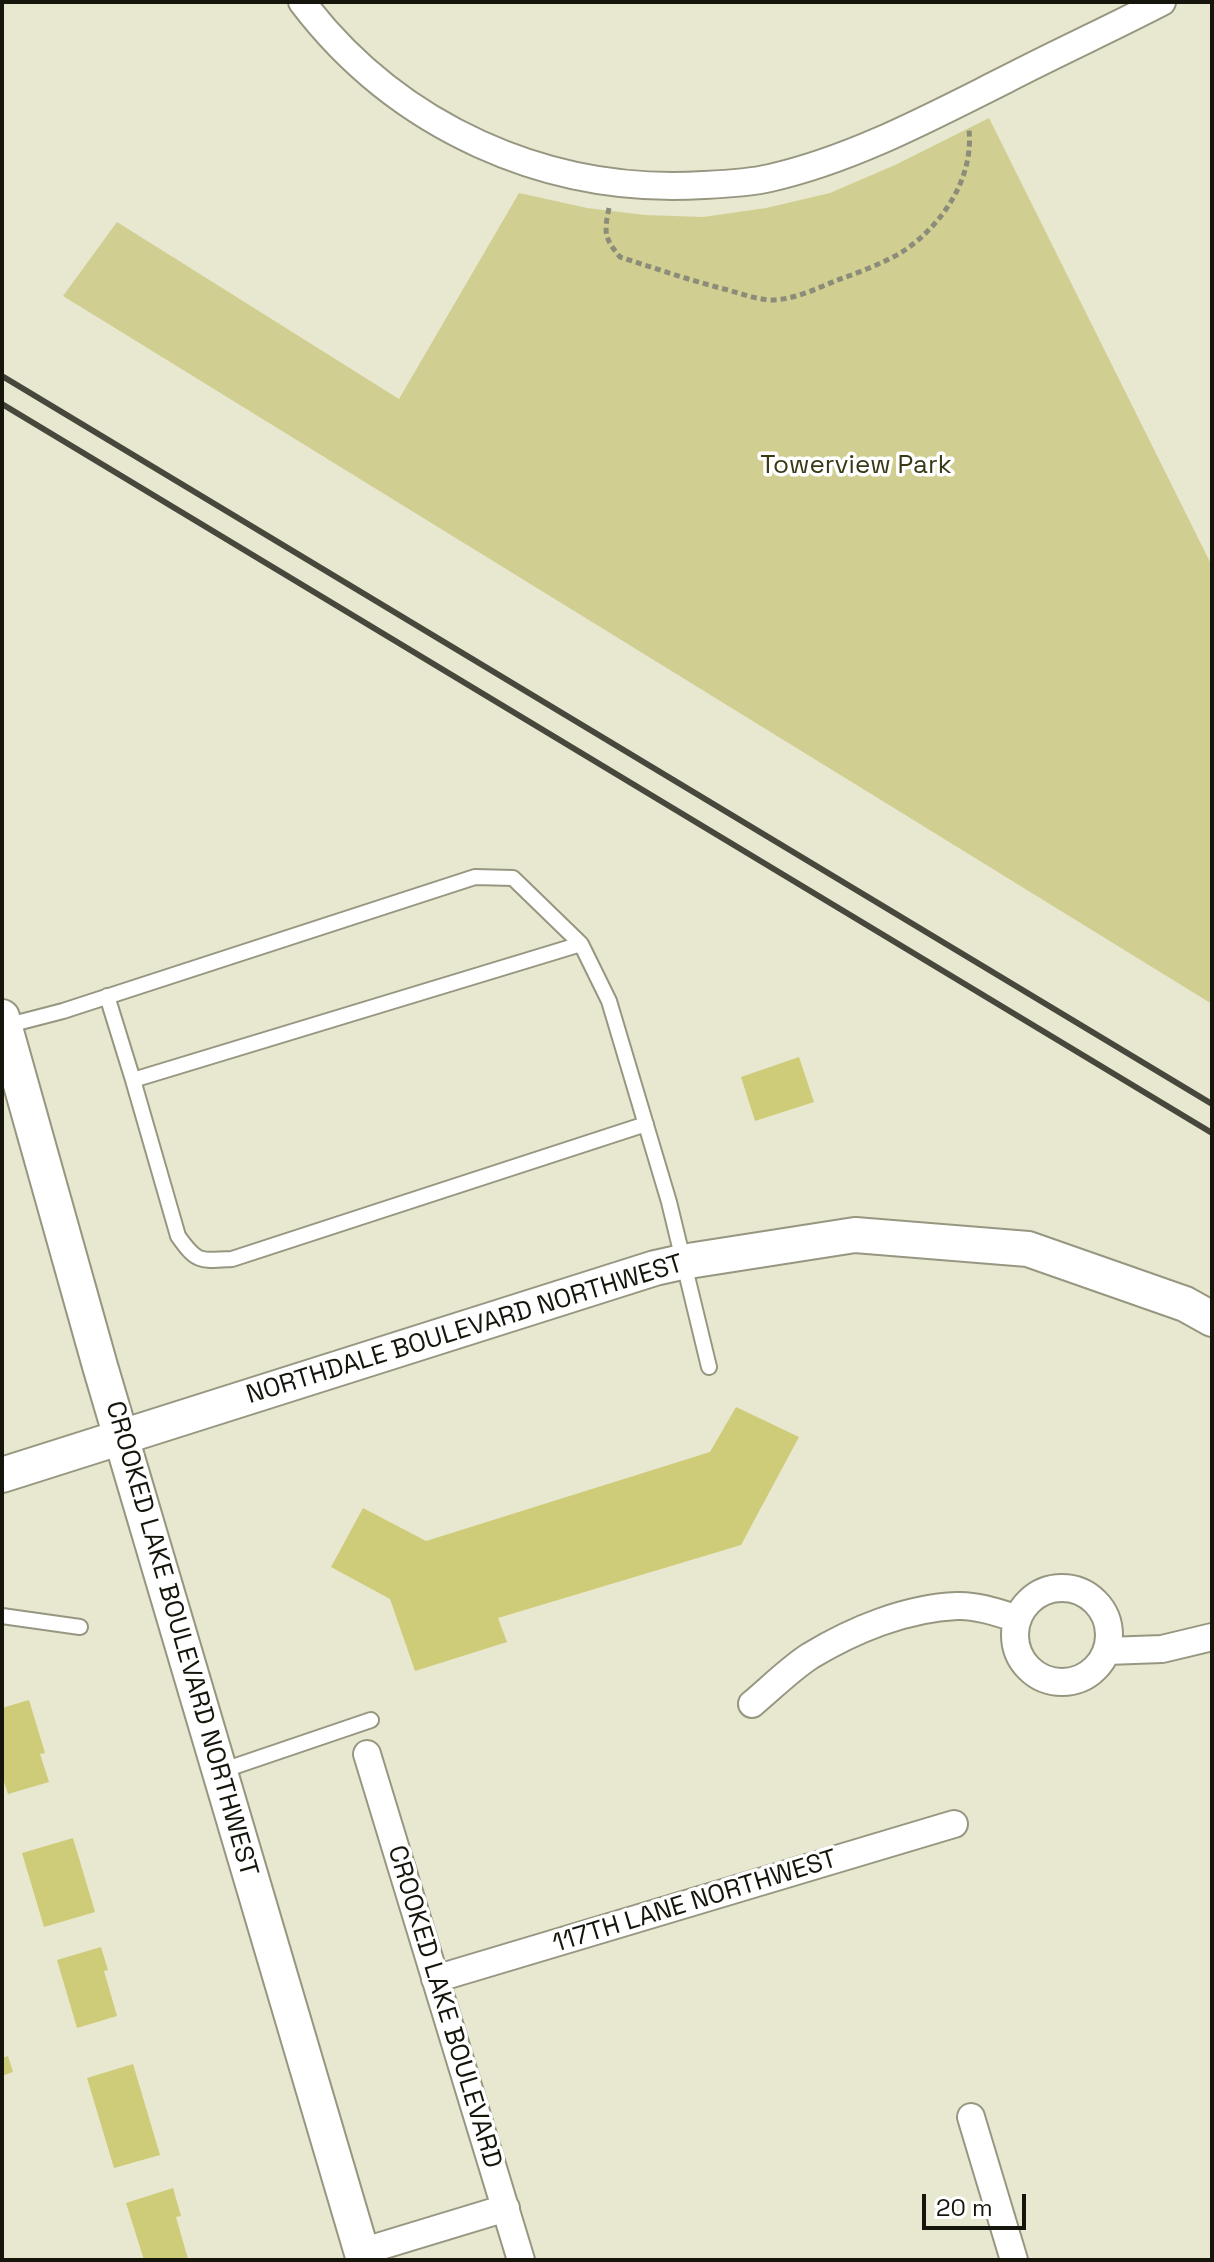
<!DOCTYPE html>
<html>
<head>
<meta charset="utf-8">
<style>
	body { margin:0 }
	#map { position:relative; width:1214px; height:2262px; overflow:hidden; background:#e8e7d0; font-family:"Space Grotesk",sans-serif }
	canvas { display:block }
	.frame { position:absolute; inset:0; border:4px solid #15150c; pointer-events:none }
	.scale { position:absolute; left:922px; top:2194px; width:104px; height:36px; box-sizing:border-box; border:4px solid #15150c; border-top:0; padding-left:10px; font-size:24px; line-height:28px; white-space:nowrap; color:#15150c; -webkit-text-stroke:6px #fff; paint-order:stroke }
</style>
</head>
<body>
<div id="map">
<canvas width="1214" height="2262"></canvas>
<div class="frame"></div>
<div class="scale">20 m</div>
</div>
<script>
const g = document.querySelector('canvas').getContext('2d');
g.lineJoin = 'round';
function fillPath(path, color) {
  g.fillStyle = color;
  g.fill(path, 'evenodd');
}
function stroke(path, color, width, dash) {
  g.strokeStyle = color;
  g.lineWidth = width;
  g.lineCap = dash ? 'butt' : 'round';
  g.setLineDash(dash || []);
  g.stroke(path);
}
function drawText(font, color, halo, rows, align = 'center') {
  g.font = font + ' "Space Grotesk",sans-serif';
  g.lineWidth = 7;
  g.setLineDash([]);
  g.textBaseline = 'middle';
  g.strokeStyle = halo;
  g.fillStyle = color;
  for (const [text, x, y, turn = 0] of rows) {
    g.save();
    g.translate(x, y);
    g.rotate((+turn || 0) * Math.PI / 180);
    g.textAlign = isNaN(turn) ? turn : align;
    if (halo) g.strokeText(text, 0, 0);
    g.fillText(text, 0, 0);
    g.restore();
  }
}
fillPath(new Path2D(`
	M989,118L1212,566V1004L63,296L117,222L399,399L519,193L587,208L645,215L703,217L766,208L830,193L895,165Z`), '#d0cf91');
fillPath(new Path2D(`
	M799,1057L814,1102L755,1121L741,1077Z
	M736,1407L799,1437L741,1545L498,1618L507,1642L415,1671L390,1599L331,1567L363,1508L426,1541L710,1452Z
	M29,1700L45,1753L40,1754L49,1782L8,1794L2,1776V1708Z
	M73,1838L95,1912L44,1927L22,1853Z
	M101,1947L108,1970L104,1971L117,2016L77,2028L57,1960Z
	M8,2056L13,2072L2,2076V2058Z
	M133,2064L160,2155L114,2168L87,2078Z
	M173,2188L181,2216L176,2217L188,2259L144,2260L126,2203Z`), '#cfcc79');
const service = new Path2D(`
	M107,996L133,1080
	M5,1026L63,1011L475,877L513,878L581,944
	M646,1124L232,1259C200,1261 197,1263 178,1236L133,1080L581,944L609,1001L669,1202L709,1367
	M2,1616L80,1627
	M221,1771L371,1720`);
const minor = new Path2D(`
	M302,2C397,127 547,195 704,185C726,184 749,183 770,178C853,159 929,118 1005,80C1057,53 1110,29 1162,2
	M1015 1635a47 47 0 1 1 94 0a47 47 0 1 1-94 0Z
	M1107,1651L1162,1649L1212,1637
	M752,1704C771,1688 790,1669 810,1656C853,1630 906,1608 957,1606C976,1605 999,1613 1018,1619
	M367,1754L521,2260
	M435,1979L954,1824
	M971,2117L1014,2260
	M361,2252L506,2208`);
const tertiary = new Path2D(`
	M2,1017L100,1366L364,2260
	M2,1475L655,1268L682,1262L855,1235L1028,1249L1185,1304L1212,1319`);
stroke(service, '#979781', 18);
stroke(minor, '#979781', 30);
stroke(tertiary, '#979781', 38);
stroke(new Path2D(`
	M609,208C604,232 604,238 620,257C654,268 689,280 724,289C740,293 754,299 771,300C793,300 816,289 835,281C857,273 882,264 902,252C942,226 974,178 969,130`), '#8c8c7b', 5, [6, 4]);
stroke(service, '#fff', 14);
stroke(minor, '#fff', 26);
stroke(tertiary, '#fff', 34);
stroke(new Path2D(`
	M2,376L1212,1104
	M2,404L1212,1133`), '#47473b', 6);
drawText('26px', '#3b3915', '#fff', [
	["Towerview Park",856,466]
]);
drawText('26px', '#15150c', '#fff', [
	["NORTHDALE BOULEVARD NORTHWEST",465,1330,-17],
	["CROOKED LAKE BOULEVARD NORTHWEST",181,1639,74],
	["117TH LANE NORTHWEST",695,1902,-17],
	["CROOKED LAKE BOULEVARD",444,2007,73]
]);
</script>
</body>
</html>
